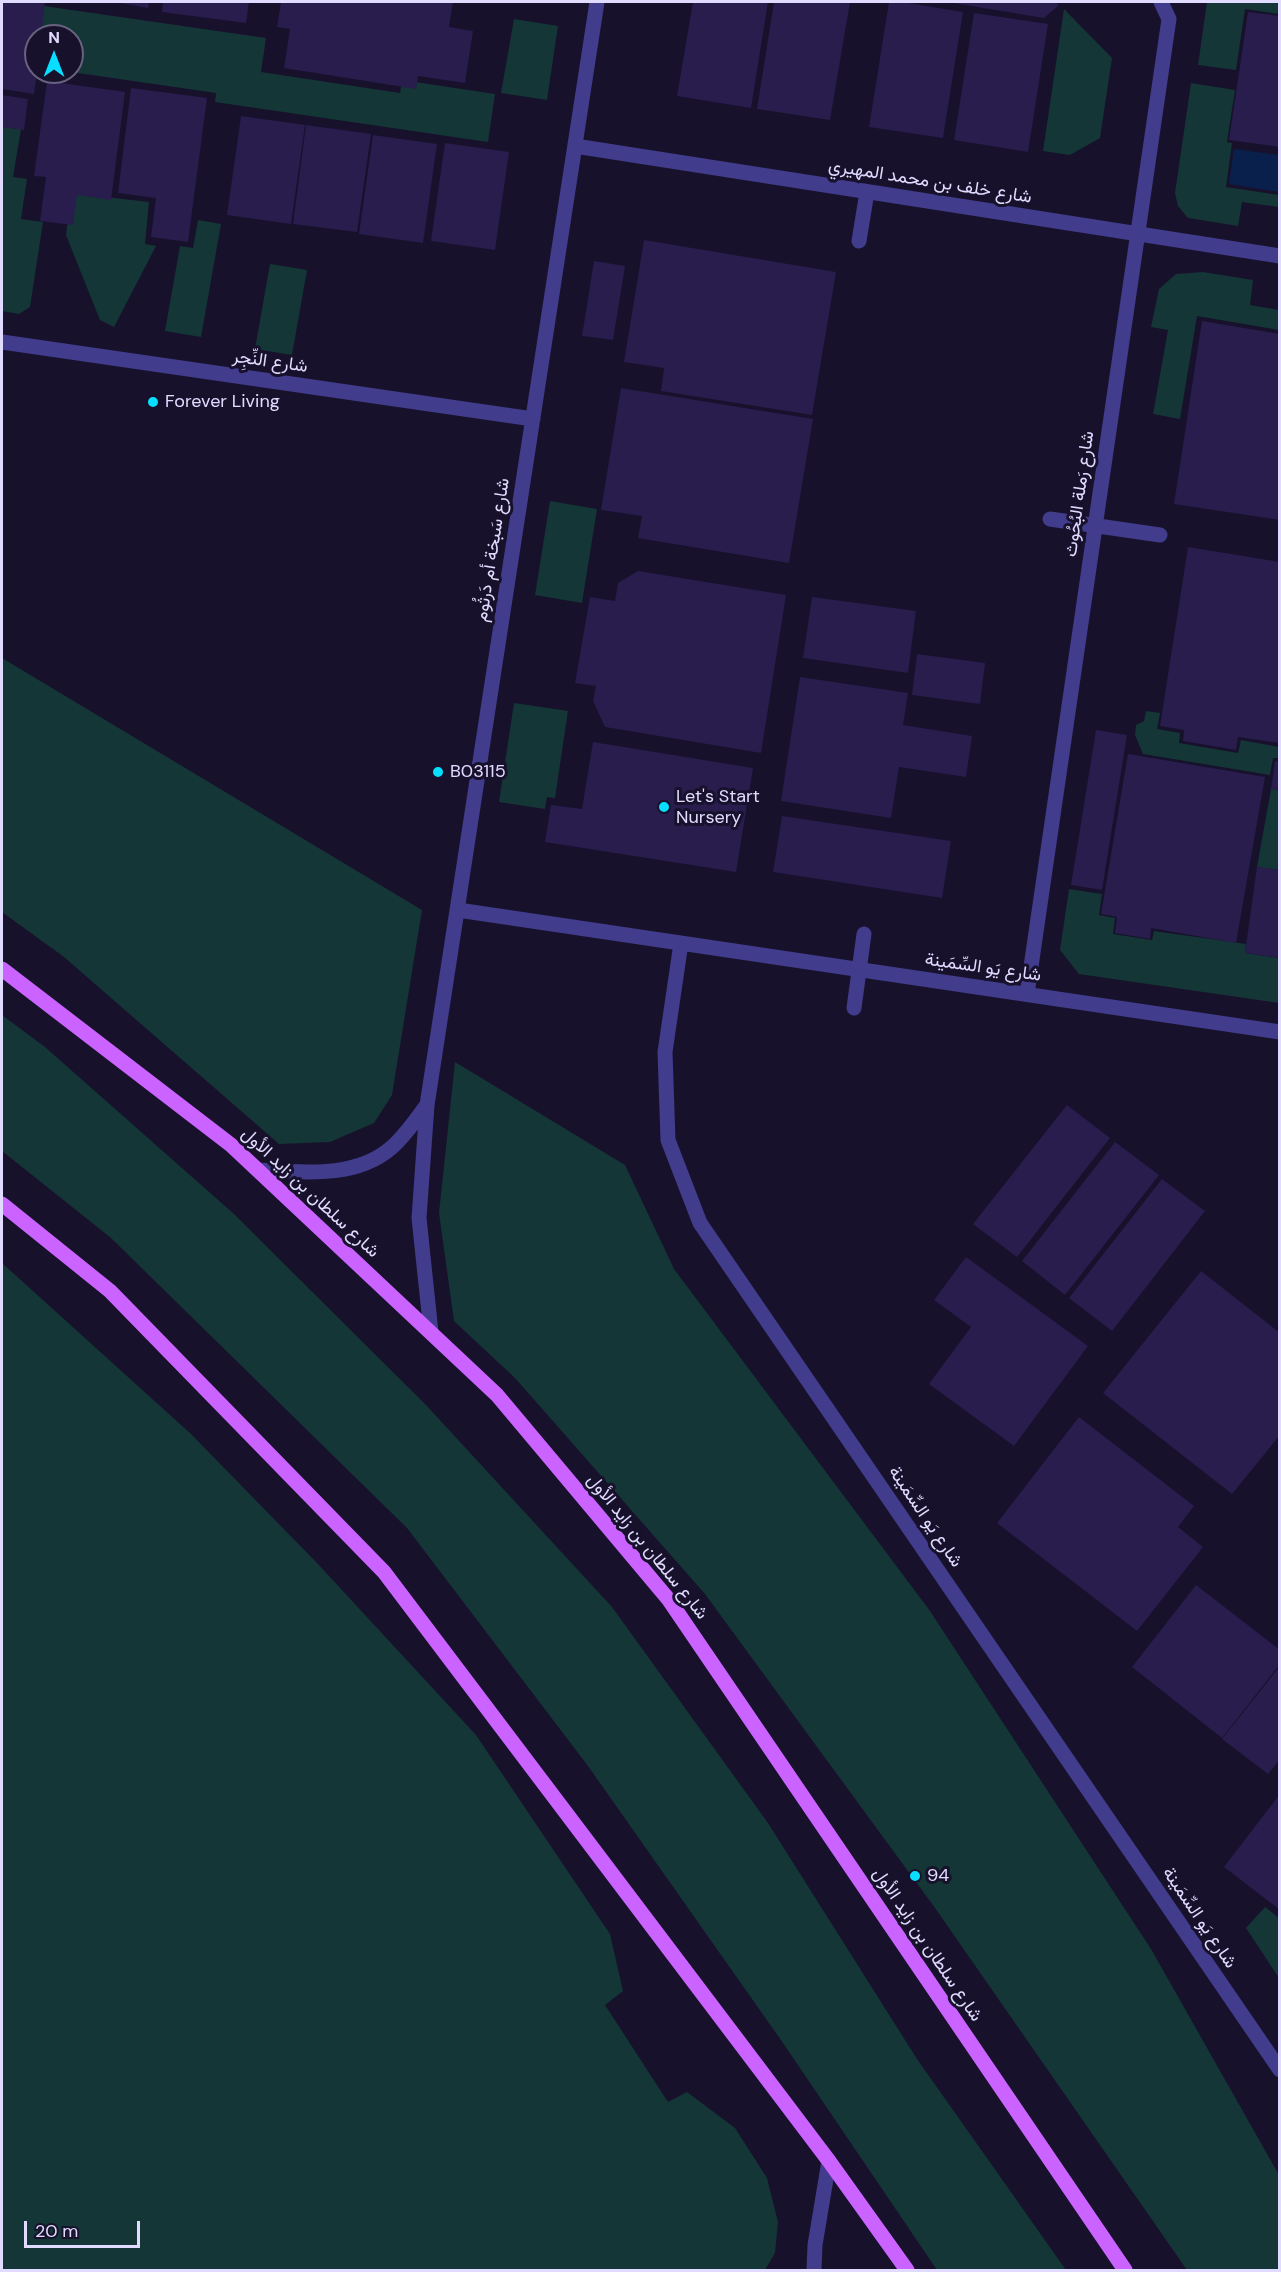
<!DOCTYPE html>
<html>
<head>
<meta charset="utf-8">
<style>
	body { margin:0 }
	#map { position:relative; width:1281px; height:2272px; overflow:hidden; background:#17112c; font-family:"DM Sans",sans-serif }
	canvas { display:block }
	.frame { position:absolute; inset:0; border:3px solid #e1dcff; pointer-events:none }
	.north { position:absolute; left:24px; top:24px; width:60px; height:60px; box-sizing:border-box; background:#17112c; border:2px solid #686280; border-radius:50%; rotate:0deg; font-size:16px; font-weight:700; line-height:24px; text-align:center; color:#e1dcff }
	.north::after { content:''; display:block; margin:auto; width:21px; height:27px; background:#08deff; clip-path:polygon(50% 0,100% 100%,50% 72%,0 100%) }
	.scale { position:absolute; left:24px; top:2221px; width:116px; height:27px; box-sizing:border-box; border:3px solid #e1dcff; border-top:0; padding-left:8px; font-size:18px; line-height:21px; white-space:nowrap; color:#e1dcff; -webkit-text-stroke:4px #17112c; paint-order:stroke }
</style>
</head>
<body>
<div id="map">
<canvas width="1281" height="2272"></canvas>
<div class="frame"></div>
<div class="north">N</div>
<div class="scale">20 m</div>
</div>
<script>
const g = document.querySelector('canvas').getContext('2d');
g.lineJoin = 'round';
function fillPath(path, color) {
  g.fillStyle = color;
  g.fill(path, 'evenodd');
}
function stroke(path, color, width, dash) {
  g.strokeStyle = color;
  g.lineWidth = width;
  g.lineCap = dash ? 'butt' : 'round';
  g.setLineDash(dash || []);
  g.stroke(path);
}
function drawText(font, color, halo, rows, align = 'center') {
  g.font = font + ' "DM Sans",Vazirmatn,sans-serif';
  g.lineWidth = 6;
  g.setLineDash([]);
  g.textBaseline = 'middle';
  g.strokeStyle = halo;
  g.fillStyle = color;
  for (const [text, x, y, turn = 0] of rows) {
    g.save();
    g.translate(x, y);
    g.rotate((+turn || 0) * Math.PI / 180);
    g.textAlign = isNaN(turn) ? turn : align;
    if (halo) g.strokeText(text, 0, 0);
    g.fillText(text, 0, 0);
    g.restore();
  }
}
fillPath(new Path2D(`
	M1207,2H1279V14L1245,9L1236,70L1198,65Z
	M44,6L266,38L261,72L400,93L402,80L495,94L488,142L215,102L216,93L71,72L72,36H40Z
	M1064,9L1112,58L1100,138L1070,155L1043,151Z
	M514,19L558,26L547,100L501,93Z
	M1191,83L1235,90L1227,142L1232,143L1226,187L1279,195V207L1242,202L1238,226L1188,218L1178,206L1175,193Z
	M2,127L21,129L13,177L27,179L21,219L43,222L30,307L19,314L2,311Z
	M71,193L149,202L145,244L156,246L114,327L100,320L66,235Z
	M198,220L221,224L201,337L165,331L180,246L193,248Z
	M270,264L307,270L292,355L255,349Z
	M1203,272L1253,280L1250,305L1279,310V330L1197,316L1180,419L1153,414L1168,330L1151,327L1159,289L1176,274Z
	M550,501L597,509L582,603L535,595Z
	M2,658L422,910L392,1095L374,1123L330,1142L279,1144L64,957L2,912Z
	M514,703L568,711L555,798L547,797L545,809L499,802Z
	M1146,711L1160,713L1157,729L1180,733L1179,743L1238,753L1241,740L1279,747V758H1273L1270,775L1143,754L1135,735L1136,725L1144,721Z
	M1271,789L1279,790V870L1257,867Z
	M1069,889L1102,894L1099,915L1115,918L1113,934L1152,940L1154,931L1246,944L1245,953L1279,958V1003L1079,974L1060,950Z
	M2,1015L45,1047L234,1214L426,1405L612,1607L768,1823L917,2059L1066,2270H937L783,2043L588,1766L407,1528L111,1238L2,1151Z
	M455,1062L625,1165L674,1269L930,1611L1151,1949L1279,2175V2270H1187L935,1908L705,1594L515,1378L454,1321L439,1213Z
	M2,1263L191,1434L317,1563L476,1735L610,1934L623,1991L605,2005L668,2102L687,2092L735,2128L767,2178L778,2222L775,2253L765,2270H2Z
	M1265,1907L1279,1918V1978L1246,1928Z`), '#143636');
fillPath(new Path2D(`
	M1234,149L1279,155V192L1229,184Z`), '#0a204c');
fillPath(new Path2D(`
	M2,2H45L41,36H36L37,72L34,94L2,89Z
	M115,2H149L148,8Z
	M163,2H249L246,23L162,12Z
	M281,2H453L449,27L473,31L465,83L418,76L416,89L284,68L290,29L277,27Z
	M693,2H768L751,108L677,96Z
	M774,2H850L830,120L757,109Z
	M889,2H902L963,12L943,138L869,127Z
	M947,2H1055L1059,5L1044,18Z
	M1248,12L1280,16V147L1229,140Z
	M974,13L1048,24L1028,152L954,140Z
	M47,81L125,92L111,200L77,195L73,225L40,221L46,177L34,176Z
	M131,88L207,98L188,242L151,237L156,198L118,193Z
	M2,95L28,99L24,130L2,127Z
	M241,116L305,125L291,224L227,215Z
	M306,125L371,134L357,232L293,224Z
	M373,135L437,144L423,243L359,234Z
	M445,143L509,152L495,250L431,241Z
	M644,240L836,272L812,415L661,391L664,368L624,362Z
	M594,261L625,266L613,340L582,336Z
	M1202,321L1280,334V520L1174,504Z
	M621,388L813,419L789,563L638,538L642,516L601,510Z
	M1188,547L1280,562V743L1238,737L1236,750L1183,741L1184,730L1160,726Z
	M638,571L786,595L761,753L605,727L593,701L596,686L575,683L590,597L615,601L618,583Z
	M812,597L916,611L908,673L803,658Z
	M917,654L985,663L980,704L912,695Z
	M800,677L908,693L903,725L972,736L966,777L899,767L891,818L781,801Z
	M1096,730L1127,735L1102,890L1071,885Z
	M593,742L753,768L736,872L545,842L551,805L582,809Z
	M1128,754L1265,777L1236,943L1151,928L1150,939L1115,933L1117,917L1101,914Z
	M1275,761L1280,762V790L1271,789Z
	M782,816L951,841L942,898L773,872Z
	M1257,867L1280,870V958L1245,953Z
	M1067,1105L1110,1138L1017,1257L973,1224Z
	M1115,1142L1159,1175L1065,1295L1022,1261Z
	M1162,1179L1205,1211L1112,1331L1069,1298Z
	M966,1257L1088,1346L1014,1446L929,1384L971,1327L934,1300Z
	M1201,1271L1280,1333V1435L1232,1494L1103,1393Z
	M1079,1417L1194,1506L1178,1527L1203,1547L1137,1631L997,1523Z
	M1196,1585L1280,1650V1664L1222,1738L1132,1667Z
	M1280,1666V1759L1268,1774L1222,1739Z
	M1280,1794V1910L1224,1867Z`), '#281d4d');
stroke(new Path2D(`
	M859,241L867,192
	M1050,519L1160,535
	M854,1008L864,934
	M814,2270L815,2245L829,2161`), '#413c8b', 15);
stroke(new Path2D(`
	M575,146L1280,256
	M2,342L533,419
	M458,910L1280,1032
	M681,943L665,1052L668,1140L700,1223L1280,2070
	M1027,994L1169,19L1161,2
	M258,1170C302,1172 355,1179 391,1148C405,1136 416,1119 427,1105
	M431,1332L419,1218L427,1105L597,2`), '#413c8b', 15);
stroke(new Path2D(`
	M2,969L231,1145L497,1395L669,1600L1125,2270
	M2,1204L110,1291L384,1572L829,2161L907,2270`), '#ca63ff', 15);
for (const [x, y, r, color] of [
	[153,402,6,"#08deff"],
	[438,772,6,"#08deff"],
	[664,807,6,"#08deff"],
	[915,1876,6,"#08deff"]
]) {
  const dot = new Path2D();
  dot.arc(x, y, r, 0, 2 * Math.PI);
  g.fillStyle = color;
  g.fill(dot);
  stroke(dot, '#17112c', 2);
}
drawText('18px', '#e1dcff', '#17112c', [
	["شارع خلف بن محمد المهيري",930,182,9],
	["شارع النِّجِر",270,362,8],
	["شارع رَملة البُحُوث",1080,494,-82],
	["شارع سَبخة أم دَرثُوم",493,550,-81],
	["شارع يَو السِّمَينة",983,968,8],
	["شارع سلطان بن زايد الأول",310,1193,43],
	["شارع يَو السِّمَينة",925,1517,56],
	["شارع سلطان بن زايد الأول",647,1547,51],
	["شارع يَو السِّمَينة",1199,1918,56],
	["شارع سلطان بن زايد الأول",927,1945,56]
]);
drawText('18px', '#e1dcff', '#17112c', [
	["Forever Living",165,402],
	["B03115",450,772],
	["Let's Start",676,797],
	["Nursery",676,818],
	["94",927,1876]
], 'left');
</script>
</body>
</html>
